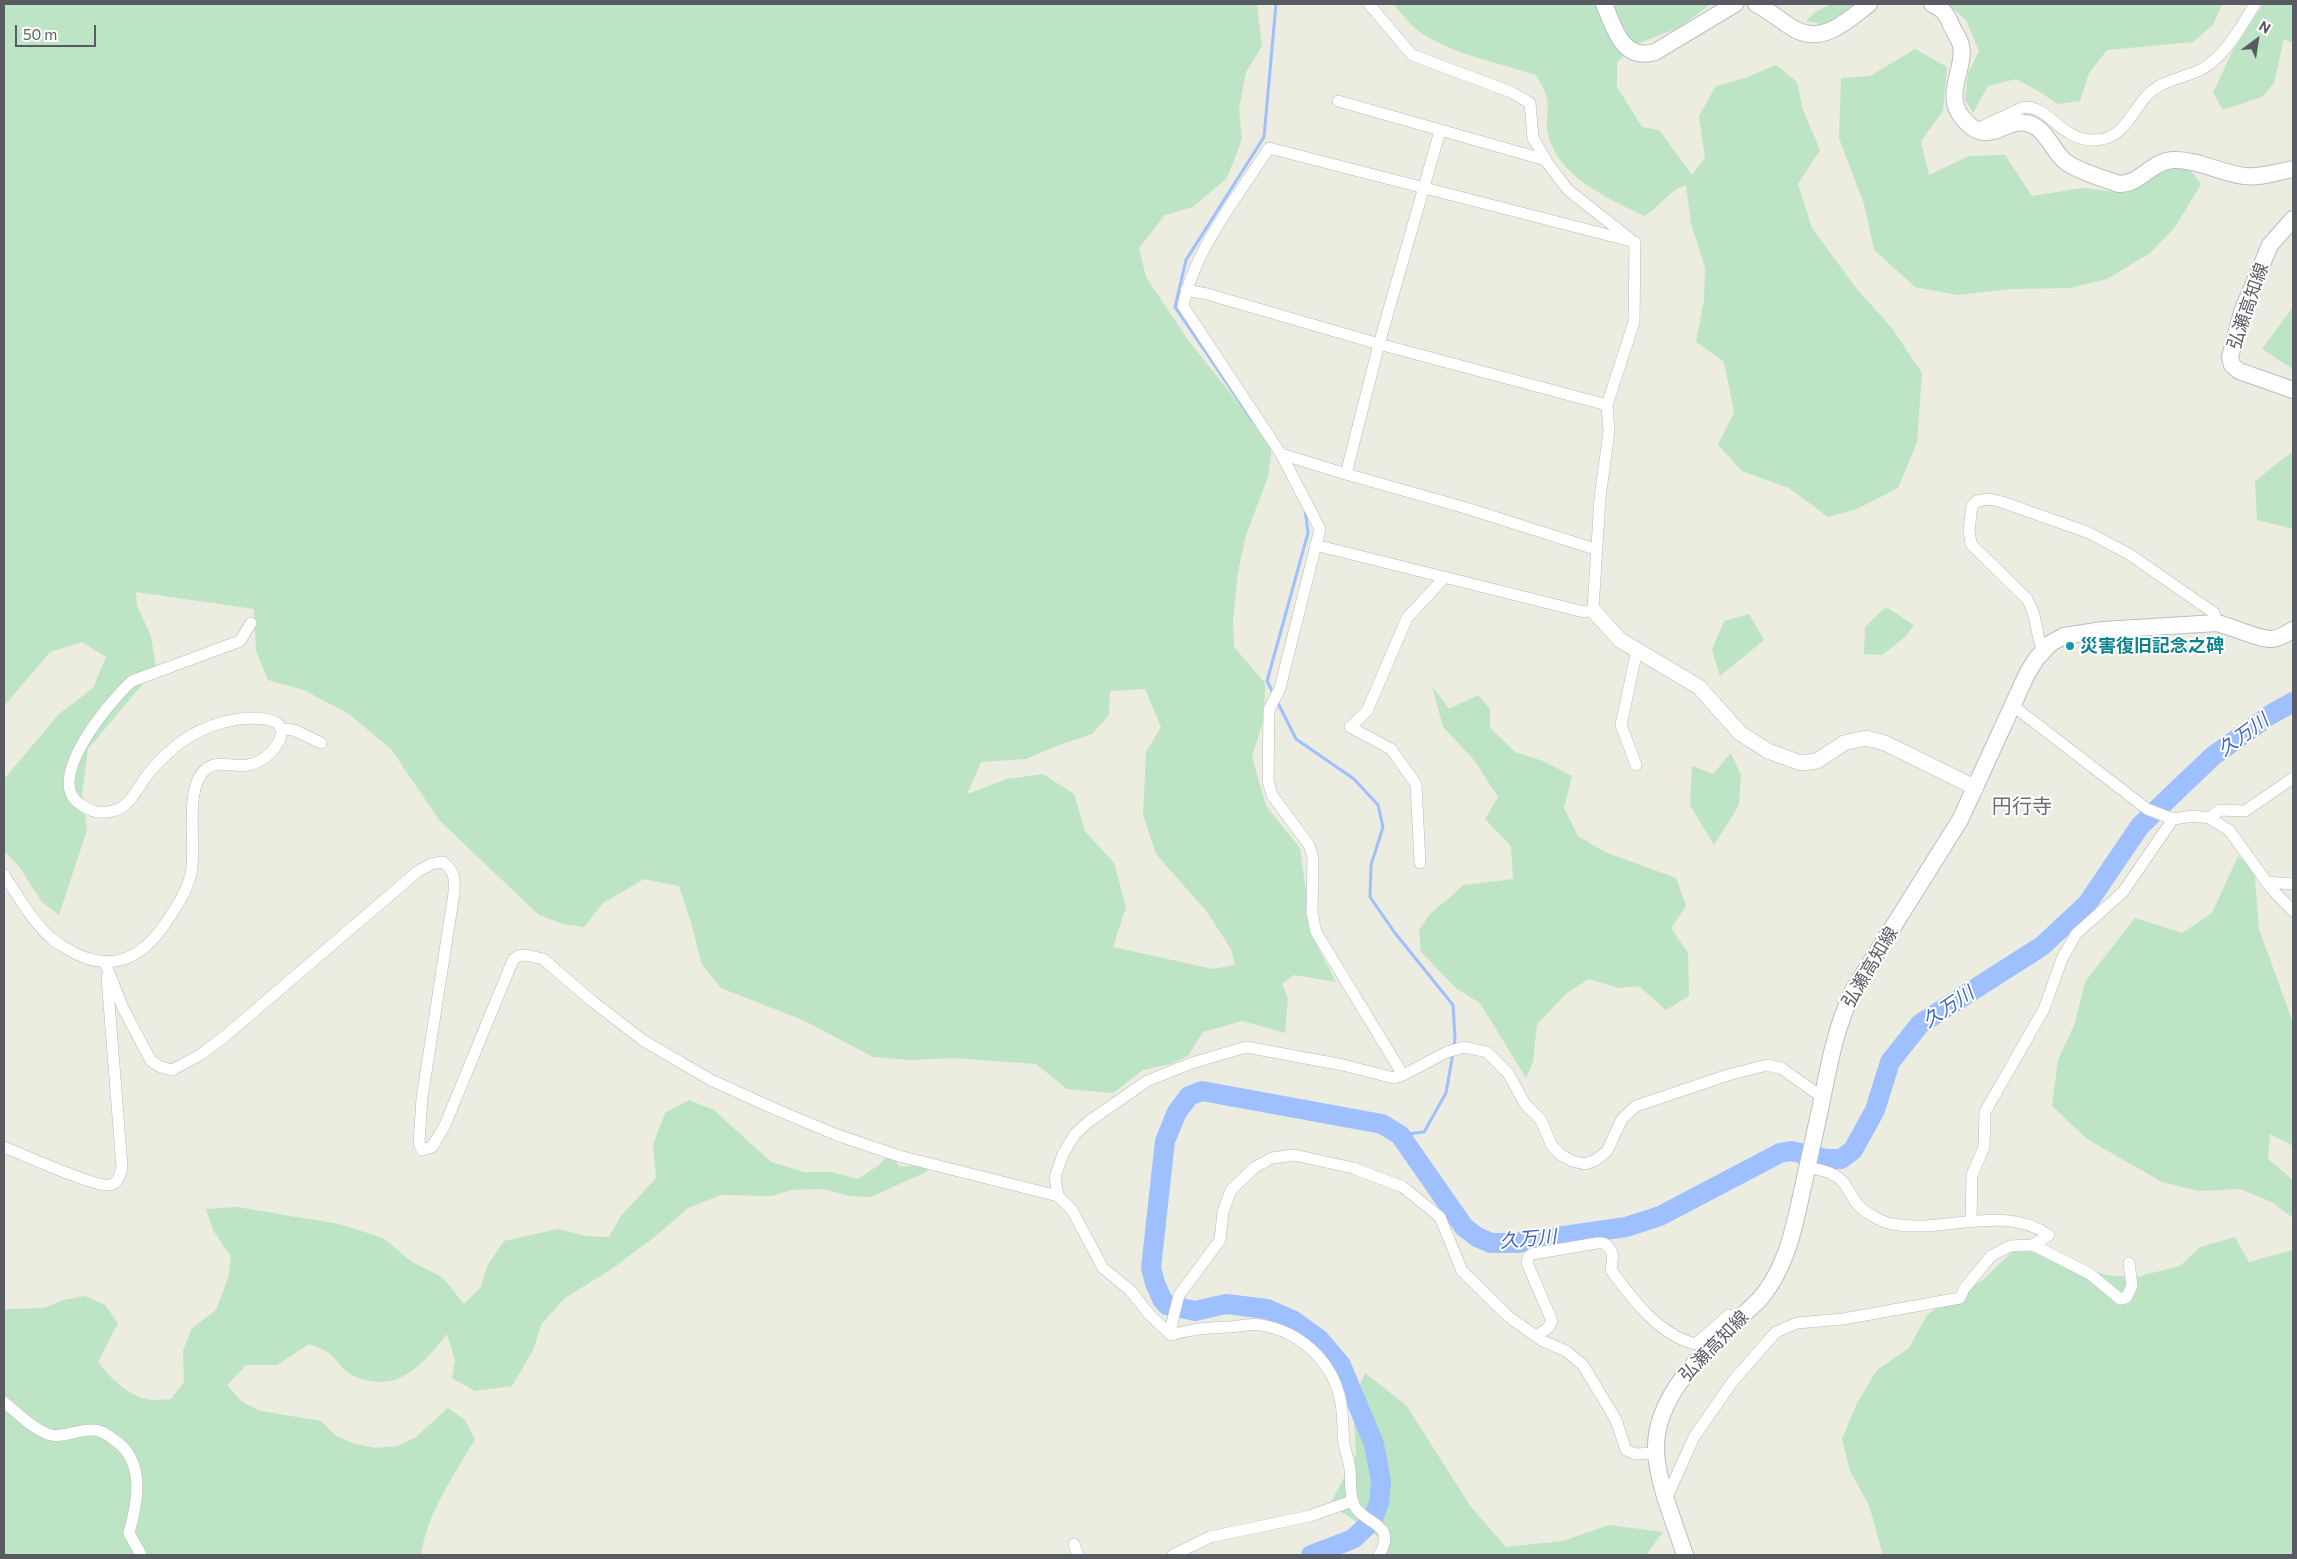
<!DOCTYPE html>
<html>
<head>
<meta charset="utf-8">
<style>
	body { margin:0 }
	#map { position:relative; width:2297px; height:1559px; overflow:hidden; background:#ecece1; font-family:Commissioner,sans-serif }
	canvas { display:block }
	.frame { position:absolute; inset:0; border:5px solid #595b62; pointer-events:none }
	.north { position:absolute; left:2232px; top:15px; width:50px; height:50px; -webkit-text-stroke:4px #fff; paint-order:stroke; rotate:31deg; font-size:14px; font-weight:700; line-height:20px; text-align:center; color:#595b62 }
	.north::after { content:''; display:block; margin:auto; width:18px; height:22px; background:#595b62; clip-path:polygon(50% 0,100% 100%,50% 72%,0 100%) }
	.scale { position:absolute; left:15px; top:25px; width:81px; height:22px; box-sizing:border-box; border:2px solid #595b62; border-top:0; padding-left:6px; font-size:15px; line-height:18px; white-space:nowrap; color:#595b62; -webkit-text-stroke:4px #fff; paint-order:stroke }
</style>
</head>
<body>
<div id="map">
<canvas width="2297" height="1559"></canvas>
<div class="frame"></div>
<div class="north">N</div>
<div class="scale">50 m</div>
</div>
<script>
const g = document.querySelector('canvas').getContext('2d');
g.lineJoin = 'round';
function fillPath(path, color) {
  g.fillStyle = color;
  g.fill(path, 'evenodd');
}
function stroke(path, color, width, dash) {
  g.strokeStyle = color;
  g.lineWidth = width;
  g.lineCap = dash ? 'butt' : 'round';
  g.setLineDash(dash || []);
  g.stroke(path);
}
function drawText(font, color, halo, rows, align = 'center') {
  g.font = font + ' Commissioner,"Noto Sans JP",sans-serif';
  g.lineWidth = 4;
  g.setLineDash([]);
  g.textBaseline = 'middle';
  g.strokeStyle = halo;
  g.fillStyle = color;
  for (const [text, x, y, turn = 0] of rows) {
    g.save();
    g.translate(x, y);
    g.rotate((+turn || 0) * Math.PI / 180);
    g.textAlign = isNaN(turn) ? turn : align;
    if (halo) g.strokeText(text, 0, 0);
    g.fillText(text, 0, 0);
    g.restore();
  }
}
fillPath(new Path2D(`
	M4,4H1257L1262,46L1246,72L1239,109L1242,139L1227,178L1193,207L1165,215L1139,248L1146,277L1188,340L1272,445L1268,477L1246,535L1238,572L1233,621L1234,647L1265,683L1264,718L1252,757L1266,806L1300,848L1312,936L1336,982L1294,975L1282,984L1288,998L1285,1033L1242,1021L1203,1032L1188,1056L1171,1064L1143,1070L1113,1093L1067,1089L1036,1064L953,1058L911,1060L873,1057L805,1021L721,988L701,963L693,929L679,886L644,879L603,903L584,927L564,924L539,915L440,821L391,749L349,714L304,690L268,680L256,651L254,609L136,592L137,606L151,636L156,668L88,749L82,794L87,830L59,915L42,902L18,865L4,851V779L59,714L93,688L106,657L82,642L50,652L4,706ZM1145,689L1161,727L1146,752L1143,815L1156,854L1207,912L1231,949L1235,965L1213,969L1113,947L1126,907L1114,863L1085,831L1074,794L1043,774L1007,779L967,794L981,762L1026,759L1059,745L1092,734L1109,715L1110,691Z
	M1394,4H1711L1678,28L1639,43L1617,62V87L1642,127L1659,130L1692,175L1705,158L1699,116L1716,86L1745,78L1776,65L1797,82L1803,110L1820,150L1798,184L1812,228L1856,288L1891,327L1922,373L1917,442L1898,488L1857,509L1828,517L1789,488L1742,471L1718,445L1734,412L1724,362L1696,342L1704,300L1705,268L1691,223L1686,185C1668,191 1660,207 1644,216C1608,198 1558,177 1548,134C1545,121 1550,107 1546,95C1544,88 1539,81 1536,75C1500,63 1455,55 1423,34C1411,27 1403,15 1394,4Z
	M1831,4H1862L1828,25L1806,21L1814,13Z
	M1948,4H2222L2213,25L2193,42L2107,50L2089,73L2080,101L2057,104L2040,92L2016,79L1988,86L1973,113L1965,100L1968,73L1979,51L1966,20Z
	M2263,4H2293V43L2284,39L2274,83L2262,97L2223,110L2213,93L2232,52Z
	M1915,49L1947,67L1943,111L1921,141L1929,175L1969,156L2005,155L2032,196L2082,188L2125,193L2157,169L2186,164L2201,184L2175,227L2150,253L2107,279L2070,288L2011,289L1958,295L1915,287L1874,250L1864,204L1839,138L1841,78L1870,76Z
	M2293,307V369L2262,349Z
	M2293,451V529L2257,520L2255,481Z
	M1886,607L1914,625L1905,637L1882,655L1864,654L1865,627Z
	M1749,614L1764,640L1720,676L1712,650L1724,621Z
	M1432,686L1449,709L1478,695L1490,709V728L1515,752L1543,761L1572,776L1564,808L1578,836L1605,852L1676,878L1686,906L1671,928L1688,953L1689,996L1666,1010L1639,986L1618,988L1589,979L1567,993L1537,1024L1533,1062L1526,1078L1480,1003L1457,989L1421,952L1419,930L1430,914L1464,885L1513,879L1511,846L1485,819L1498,797L1474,760L1443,727Z
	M1731,753L1741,775L1739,805L1714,845L1690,805L1692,766L1713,774Z
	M2238,856L2254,867L2259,929L2293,1023V1146L2270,1134L2268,1159L2293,1180V1218L2272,1202L2240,1189L2199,1191L2162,1182L2087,1139L2052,1106L2058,1060L2075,1023L2085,982L2135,918L2182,933L2212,913Z
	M689,1100L714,1110L771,1162L804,1172H832L858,1179L879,1165L892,1152L899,1167L919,1165L928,1171L871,1197L849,1196L824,1189L791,1190L772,1196L721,1195L688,1208L656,1236L613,1268L565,1298L542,1323L533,1350L512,1386L475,1391L452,1378L455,1360L447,1334C422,1366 396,1396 352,1375C343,1371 337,1360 330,1354C324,1349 316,1347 309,1344L277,1365H246L227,1385L241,1401L260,1411L321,1421L336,1436L355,1444L376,1448L398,1446L416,1437L448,1408L465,1420L475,1439C454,1475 427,1513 421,1555H4V1309L44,1308L63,1300L85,1296L105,1305L118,1323L98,1362C110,1378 129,1397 151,1400C157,1401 165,1399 171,1399L184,1382L183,1351L192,1328L216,1310L228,1278L231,1257L213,1230L206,1209L237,1207L296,1217L339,1224L383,1238L412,1262L442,1277L464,1304L481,1287L487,1266L504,1241L558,1229L587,1236L609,1237L621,1216L656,1178L653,1145L665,1113Z
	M2235,1237L2249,1262L2293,1250V1555H1883L1869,1505L1850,1471L1842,1439L1857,1403L1877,1370L1909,1348L1927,1315L1950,1298L1983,1280L2013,1251L2046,1252L2105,1275L2136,1277L2180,1266L2200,1247Z
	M1365,1373L1406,1405L1471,1507L1506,1547L1563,1541L1609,1525L1663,1532L1646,1555H1383V1540L1330,1504L1356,1455L1353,1401Z`), '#bde4c5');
stroke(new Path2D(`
	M1252,420L1175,307L1186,260L1264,137L1276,4
	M1273,693L1267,681L1308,533L1305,509
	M1277,701L1296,739L1354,779L1378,805L1383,827L1371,865L1370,897L1395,933L1453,1005L1455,1038L1454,1047
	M1400,1135L1424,1132L1446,1093L1453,1053`), '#9ec0ff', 3);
stroke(new Path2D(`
	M1311,1555L1353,1539L1372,1521L1379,1503L1381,1481L1374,1444L1341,1365L1319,1339L1294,1321L1267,1309L1226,1304L1195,1311L1167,1305L1162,1299L1155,1283L1151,1268L1165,1141L1177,1112L1189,1096L1202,1091L1382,1124L1400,1135L1464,1227L1477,1237L1491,1243H1516L1626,1227L1660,1216L1780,1153L1791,1151L1827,1159H1841L1853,1150L1875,1110L1890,1062L1920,1024L2042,946L2087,904L2140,826L2172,795L2213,756L2270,715L2293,702`), '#9ec0ff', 20);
const minor = new Path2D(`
	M1369,4L1412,55L1511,92L1530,103L1533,138L1549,165L1568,190L1629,238
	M1338,101L1546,160
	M1977,129L2024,107C2051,107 2060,140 2094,140C2127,140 2132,106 2153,90C2167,79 2187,77 2202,69C2226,56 2241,26 2255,4
	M1440,131L1379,344L1346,474L1466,508L1595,549
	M1186,290L1207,294L1379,344L1607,405
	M1281,454L1346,474
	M1315,545L1584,612L1593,610L1600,498L1609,431L1607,405L1634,322L1635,242
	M2043,651C2035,633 2038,617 2027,599L1971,544L1969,530L1972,506L1977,501L1989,499L2002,502L2087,532L2129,554L2214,613L2217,623
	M2012,705L2147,809L2173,819L2193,816L2209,818L2229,830L2271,888L2293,911
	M281,729L294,730L321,743
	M1636,765L1621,725L1637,650
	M2209,818L2220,810L2245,811L2293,778
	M1420,863L1416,784L1391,749L1350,727L1367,711L1407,618L1445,577
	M4,875C18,896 32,921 51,938C56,943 63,946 69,950C108,973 140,961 165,924C176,908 186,893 191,874C197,846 183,788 206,769C221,756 243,776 267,756C273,751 277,746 280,739C282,734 282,727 277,723C267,717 250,718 238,719C198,726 174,743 148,774C139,786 129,808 113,811C100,814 91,812 80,804C43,780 111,700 132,681L240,641L251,623
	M2266,882L2293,884
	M105,963L123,1008L151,1061L161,1067L172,1070L200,1055L224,1037L417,872L431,864L443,862C455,872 455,878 454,893L422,1098L419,1143L422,1150L432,1147L445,1125L513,960L518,956L526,955L543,959L592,1001L644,1041L711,1080L777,1110L837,1135L899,1156L1058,1196L1072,1210L1103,1268L1130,1290L1149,1314L1171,1335C1190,1329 1207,1328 1227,1327C1238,1327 1251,1323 1261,1325C1298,1331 1329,1358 1339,1394C1344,1410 1342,1427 1344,1443C1345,1452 1349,1460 1350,1469C1351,1479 1350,1490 1352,1499C1357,1526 1400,1519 1379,1555
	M1403,1075L1316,932L1312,913L1313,858L1309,845L1272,795L1268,781L1269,710L1280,688L1320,529L1281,454L1183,306C1194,250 1238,196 1269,148L1635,242
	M4,1147C21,1154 97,1188 110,1185C119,1183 120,1174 122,1167L107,977
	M1807,1167C1819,1170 1833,1171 1842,1181C1849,1188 1852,1199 1859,1206C1866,1213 1883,1223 1893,1224C1945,1234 2002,1203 2049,1235L2033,1245
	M1058,1196L1055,1177L1063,1154L1075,1134L1088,1122L1147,1081L1192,1063L1246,1047L1343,1065L1394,1078L1403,1075L1447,1052L1464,1047L1487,1052L1508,1073L1525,1104L1541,1120L1552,1146L1561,1155L1572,1161L1585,1164L1596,1160L1607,1151L1622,1119L1636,1106L1728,1075L1767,1065L1781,1068L1822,1097
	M1971,1221L1972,1175L1984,1147L1985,1112L2044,1009L2062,959L2076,934L2123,892L2173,819
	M1171,1335L1172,1323L1179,1295L1220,1240L1223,1212L1231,1190L1255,1167L1272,1158L1294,1155L1353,1168L1403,1187L1440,1217L1462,1271L1509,1317L1543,1341L1566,1351L1583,1365L1616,1420L1626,1450L1635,1454L1656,1453
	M1536,1336L1548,1328L1552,1321L1527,1263L1528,1257L1532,1254L1597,1243H1603C1615,1249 1613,1259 1611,1270C1632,1299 1660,1336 1696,1344L1729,1315L1736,1322
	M4,1402C16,1412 35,1431 51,1435C63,1438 79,1429 93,1430C101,1430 107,1434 113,1439C146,1460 138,1501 129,1533L141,1555
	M1667,1497L1694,1437L1733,1381L1776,1332L1797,1323L1843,1319L1960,1298L1964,1289L1991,1256L2010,1246L2033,1245L2090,1274L2120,1299L2126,1298L2132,1286L2129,1263
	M1074,1544L1078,1555
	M1173,1555L1210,1537L1310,1516L1352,1501`);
const tertiary = new Path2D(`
	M1593,610L1620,640L1699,687L1740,733L1768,751L1801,763L1817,761L1844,743L1866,738L1885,743L1976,788`);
const secondary = new Path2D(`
	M1604,4C1614,27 1622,62 1655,52L1735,4
	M1756,4C1770,11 1782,22 1796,30C1824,44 1848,20 1869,4
	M1932,4C1943,9 1947,14 1951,25C1954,32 1960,39 1961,46C1966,66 1944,94 1961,116C1988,151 2002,118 2026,123C2046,126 2052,152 2066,162C2077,171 2105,179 2119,184C2141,184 2151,161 2173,160C2197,159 2220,173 2244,176C2260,178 2277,172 2293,169
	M2293,219L2270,245L2242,312L2230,357L2232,365L2239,371L2293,390
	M1685,1555C1675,1524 1658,1485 1656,1452C1653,1389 1719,1339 1760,1299C1787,1267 1794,1228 1803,1187C1809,1160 1815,1133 1821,1105C1829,1064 1836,1026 1854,989L1960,820L2027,674L2036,659L2051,643L2064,636L2103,630L2217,623C2233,627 2258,639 2271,639C2279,639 2287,633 2293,630`);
stroke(minor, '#b8b9c0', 12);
stroke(tertiary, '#b8b9c0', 16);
stroke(secondary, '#bbbdc5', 18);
stroke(minor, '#fff', 11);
stroke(tertiary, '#fff', 15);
stroke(secondary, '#fff', 16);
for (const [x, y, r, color] of [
	[2070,646,5,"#0f9aa8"]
]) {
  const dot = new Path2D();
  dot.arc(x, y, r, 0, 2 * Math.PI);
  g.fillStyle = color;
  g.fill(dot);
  stroke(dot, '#fff', 2);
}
drawText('18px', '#595b62', '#fff', [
	["弘瀬高知線",2248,306,-71],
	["弘瀬高知線",1870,967,-59],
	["弘瀬高知線",1714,1346,-46]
]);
drawText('bold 18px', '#0d838f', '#fff', [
	["災害復旧記念之碑",2080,646]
], 'left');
drawText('italic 19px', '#4164c1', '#fff', [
	["久万川",2243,735,-36],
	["久万川",1948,1007,-34],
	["久万川",1528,1239,-5]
]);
drawText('20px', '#6a6d74', '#fff', [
	["円行寺",2022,806]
]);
</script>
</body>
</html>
